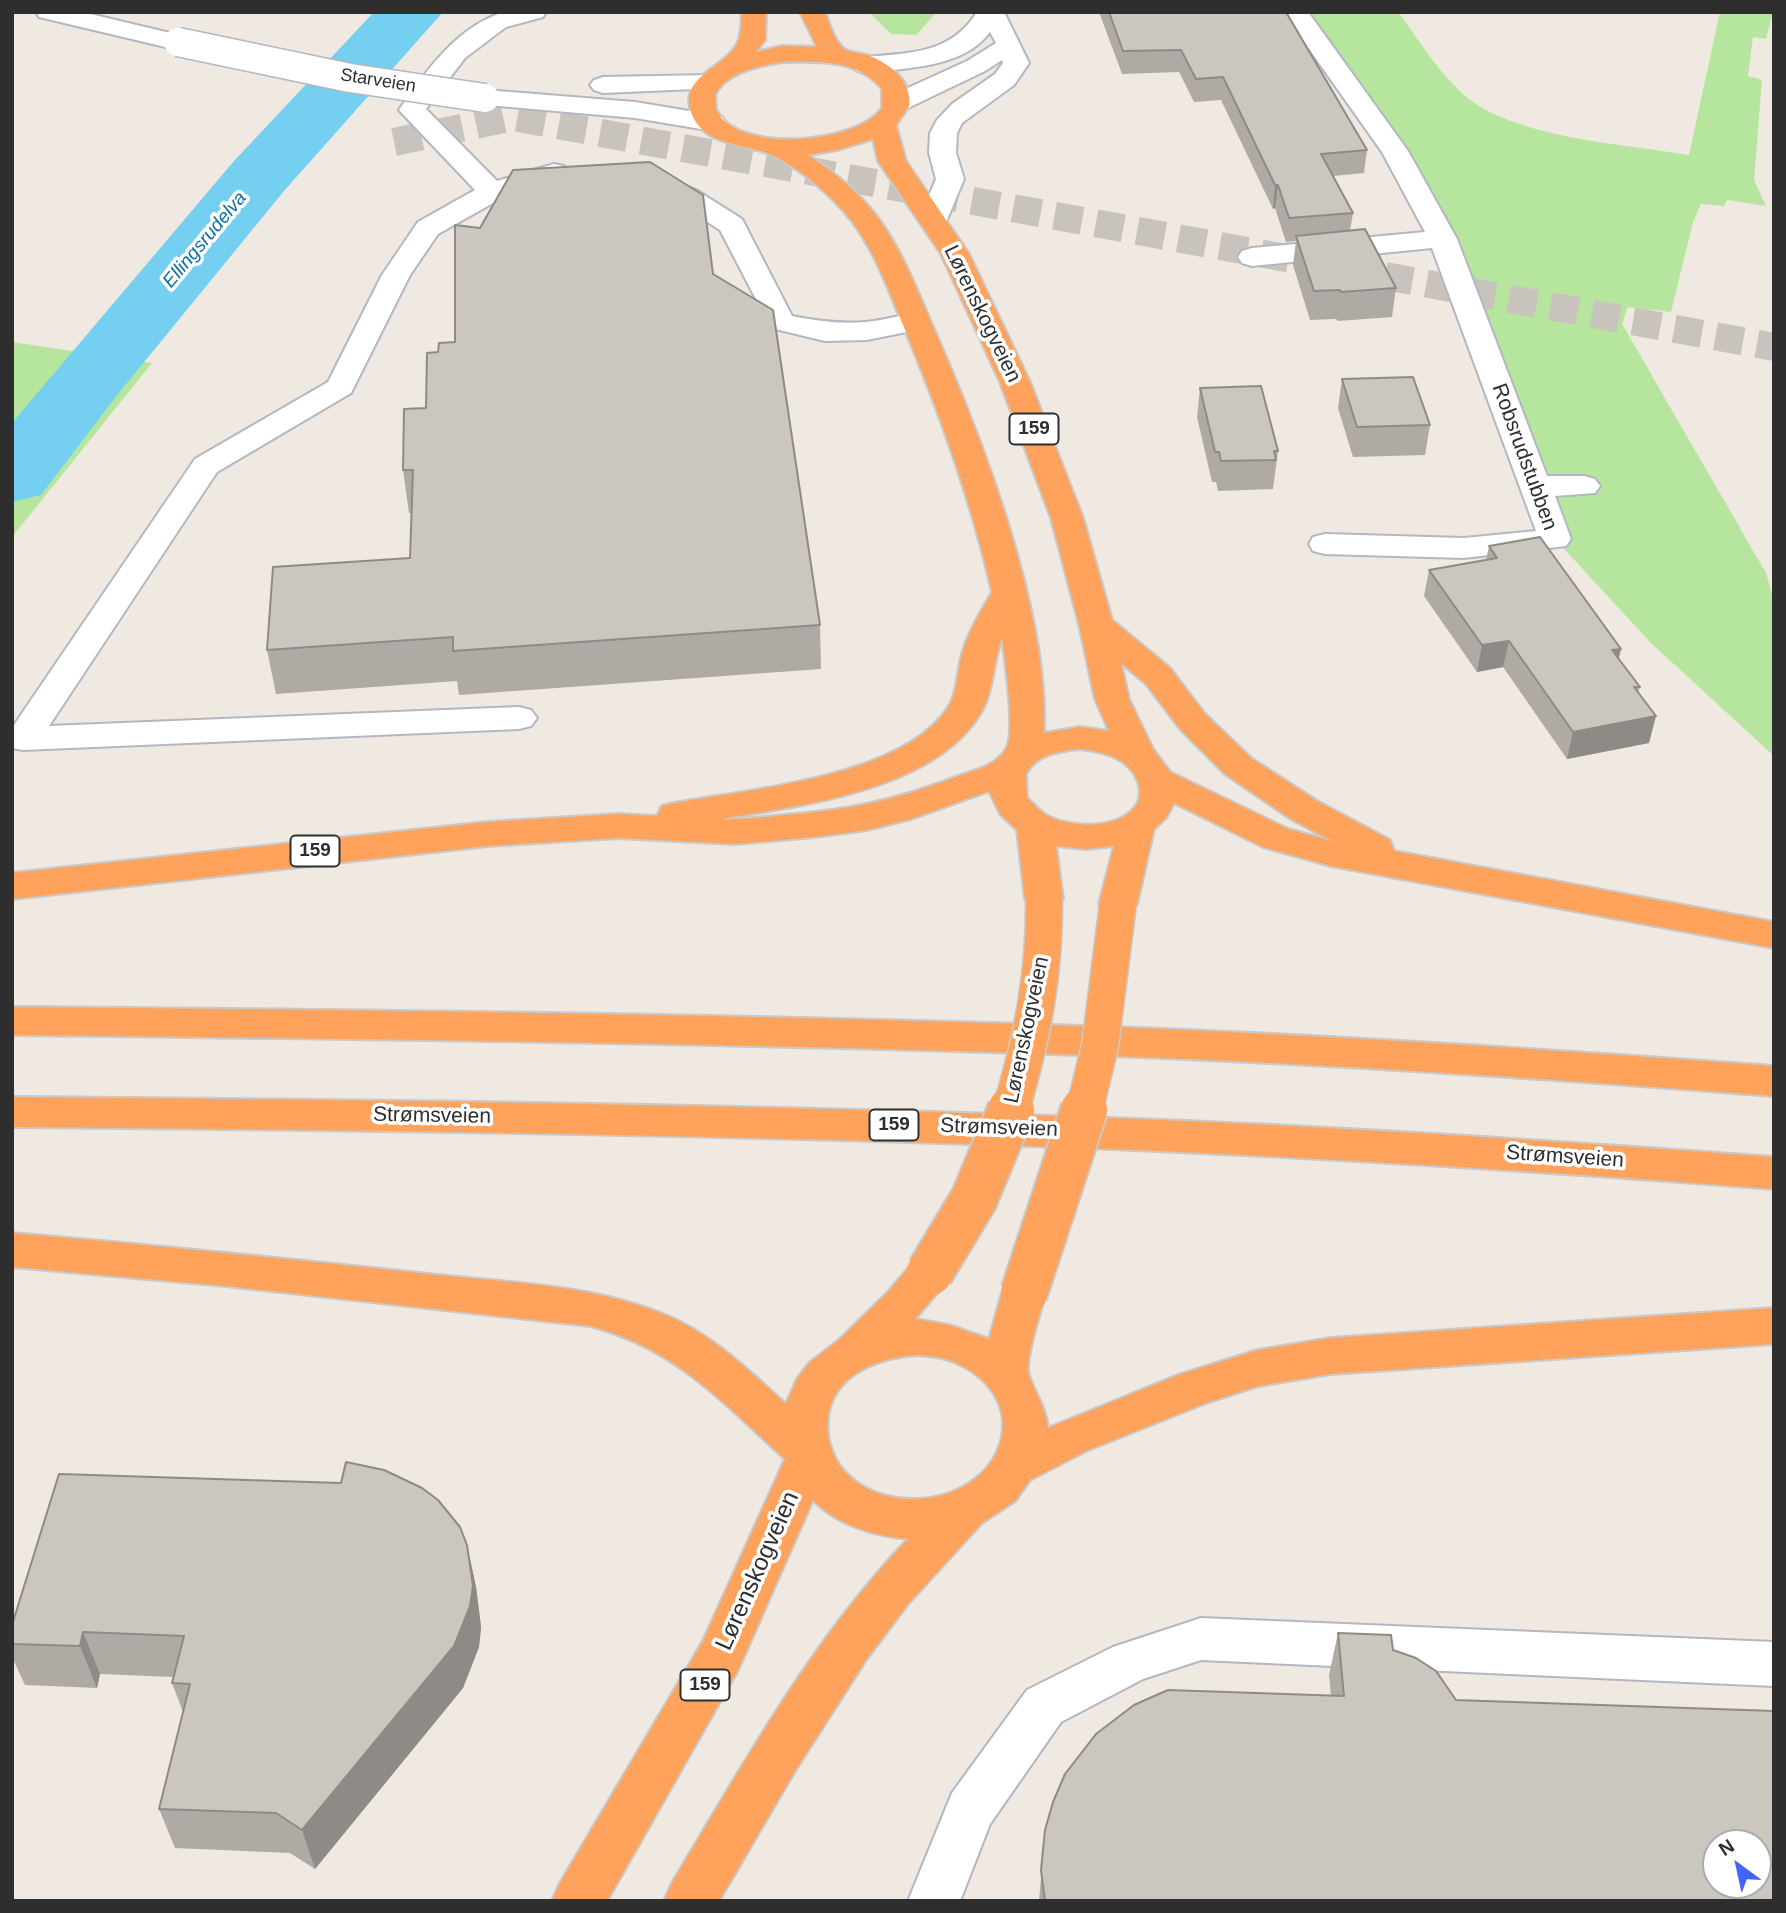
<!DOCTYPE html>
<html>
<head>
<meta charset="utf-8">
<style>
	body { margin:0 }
	#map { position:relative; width:1786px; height:1913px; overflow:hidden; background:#efe9e1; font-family:Arial,sans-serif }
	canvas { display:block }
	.frame { position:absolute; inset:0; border:14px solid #2e2e2e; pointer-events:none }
	.north { position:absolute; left:1702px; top:1829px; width:70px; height:70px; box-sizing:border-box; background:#fff; border:2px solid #ababab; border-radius:50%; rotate:327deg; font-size:19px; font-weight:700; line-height:28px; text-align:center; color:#2e2e2e }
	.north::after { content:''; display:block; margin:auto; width:24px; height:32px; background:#4264fb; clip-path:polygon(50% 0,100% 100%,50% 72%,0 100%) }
</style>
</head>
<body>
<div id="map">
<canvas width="1786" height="1913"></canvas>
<div class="frame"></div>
<div class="north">N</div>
</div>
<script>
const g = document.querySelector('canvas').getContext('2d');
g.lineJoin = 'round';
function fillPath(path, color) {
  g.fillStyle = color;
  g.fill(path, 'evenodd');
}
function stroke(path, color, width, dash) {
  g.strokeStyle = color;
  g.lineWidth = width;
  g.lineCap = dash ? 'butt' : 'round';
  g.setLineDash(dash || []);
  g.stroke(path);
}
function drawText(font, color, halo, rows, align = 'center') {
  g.font = font + ' Arial,sans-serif';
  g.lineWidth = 7;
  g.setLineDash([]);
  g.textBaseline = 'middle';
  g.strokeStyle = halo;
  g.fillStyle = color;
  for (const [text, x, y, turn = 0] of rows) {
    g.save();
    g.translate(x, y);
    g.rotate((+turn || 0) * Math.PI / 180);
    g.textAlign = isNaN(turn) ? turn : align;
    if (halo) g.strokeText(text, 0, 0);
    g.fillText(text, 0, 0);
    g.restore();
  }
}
fillPath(new Path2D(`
	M869,12H937L916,35L891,34Z
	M1294,12H1398C1423,45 1447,88 1484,109C1542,140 1623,144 1689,155L1720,12H1773L1766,39L1753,37L1748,76L1762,80L1754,180L1766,206L1727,200L1724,206L1701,204L1693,222L1671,312L1628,307L1622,324L1766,573L1774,602V756L1651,643L1555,539L1529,458L1388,149Z
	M12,342L152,363L12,537Z`), '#b6e59e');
fillPath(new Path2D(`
	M374,12H443L284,191L118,394L41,495L12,502V423L234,161Z`), '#75cff0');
stroke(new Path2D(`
	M394,142L513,117L1774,347`), '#c8c4bd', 28, [28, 14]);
const minor = new Path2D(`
	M36,12H82L187,37L191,42L187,47L178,50L39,17Z
	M505,12H546L543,17L506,27L465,58L426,109L497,181L554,164L564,166L568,172L564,178L502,198L438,234L410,275L351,393L217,472L49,726L519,707L531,710L537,718L531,726L519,729L23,750L12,748V728L195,459L328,382L382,275L418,222L475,190L399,110C425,72 458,25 505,12Z
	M977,12H1004L1029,63L1014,85L962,123L957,133L956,153L964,179L947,220L943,226L933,228L923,226L919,220L936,179L929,153L930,133L937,120L952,104L995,74L1003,63L1002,60L985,71L906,109L897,111L888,109L884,103L888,97L967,61L996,43L990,32C964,68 905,68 865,73L856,70L852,65L856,60L865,57C910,53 951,54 977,12Z
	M1283,12H1308L1408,151L1457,239L1547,476H1584L1595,479L1600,486L1595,493L1555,496L1571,539L1566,546L1464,558L1325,554L1313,551L1309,544L1313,537L1325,534L1464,538L1536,531L1432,248L1252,266L1242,263L1238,257L1242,251L1252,248L1425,232L1382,152Z
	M709,75L718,78L722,83L718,88L603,93L594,90L590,85L594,80L603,77Z
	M485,90L635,102L713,115L722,117L726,123L722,129L713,131L635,118L476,104L472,98L476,92Z
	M658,178L696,190L742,219L792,316C817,321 840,324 865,322C886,321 906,311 926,316L931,322L926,328L867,340L825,341L771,328L720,230L676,202L648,192L644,186L648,180Z
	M1201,1618L1774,1642V1686L1201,1660L1143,1679L1061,1722L990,1824L960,1901H908L952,1793L1027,1690L1113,1647Z`);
const highway = new Path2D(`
	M742,12H766L765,40L756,52L782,46L817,47L800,12H825C829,23 835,44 846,50C851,53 861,53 867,55C888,62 913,81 909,106L896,125L906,161L969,254L1030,382L1083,518L1112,620L1170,668L1205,714L1251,758L1317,801L1390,840L1394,851L1774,922V948L1331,866L1263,847L1174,803L1166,818L1154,829L1137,904L1131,913L1118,917L1105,913L1099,904L1114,846L1086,849L1056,846L1063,899L1057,908L1044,912L1031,908L1025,899L1017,830L1000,814L989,791L911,819L867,830L815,837L735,844L618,838L488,846L12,899V873L488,822L618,814L657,816L662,806L675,803C751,789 905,777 949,706C958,691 957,671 962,654C968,632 981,612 992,592C971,499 938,408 901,320C887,286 874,250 851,220C832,196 802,170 774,156C749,143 699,148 690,108C682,73 730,67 739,39C742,31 741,20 742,12ZM782,62C817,61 858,59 882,89V108C857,144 738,154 717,111C715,107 716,100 715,95C726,72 759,66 782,62ZM873,139L878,161L941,254L1000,382L1051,518L1079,624L1095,699L1109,731L1080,727L1044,733C1049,611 982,438 933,327C917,290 903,252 878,218C859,192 835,173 808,155L837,150ZM1002,638C1005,659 1016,734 1006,749C996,766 975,770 956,777C895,800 851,810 785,815C764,817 743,820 721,819C803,805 937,790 982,711C994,689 993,661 1002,638ZM1121,663L1146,684L1181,730L1225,774L1291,819L1332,841L1288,829L1170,772L1153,749L1129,699ZM1080,749C1103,752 1129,757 1138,782C1140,789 1141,795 1138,802C1123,831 1071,828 1048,816C1040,812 1034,804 1027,798L1026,774C1036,754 1060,751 1080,749Z
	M12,1007C378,1010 745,1014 1111,1027C1332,1035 1553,1050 1774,1066V1096C1553,1079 1332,1064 1111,1056C745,1043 378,1039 12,1035Z
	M12,1097C378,1100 745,1104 1111,1118C1332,1126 1553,1141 1774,1157V1189C1553,1172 1332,1158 1111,1149C745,1135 378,1130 12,1127Z
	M12,1233C151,1245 290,1259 429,1274C509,1283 593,1284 668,1316C713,1335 750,1372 786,1404L797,1379L809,1363L839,1340L888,1292L915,1260L930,1255L945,1260L952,1272L945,1284L915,1319L949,1325L989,1339L1002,1293L1009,1281L1024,1276L1039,1281L1046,1293C1041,1309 1024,1362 1029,1375C1035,1394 1046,1407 1048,1428L1178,1375L1258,1350L1331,1338L1774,1308V1344L1331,1374L1258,1386L1206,1403L1086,1451L1030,1480L1015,1501L982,1523L908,1604L866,1660L795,1771L719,1901H664L672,1883C743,1765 812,1639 908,1539C875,1536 837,1525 813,1500L738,1670L607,1901H552L560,1883L703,1641L785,1459C722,1402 675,1348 590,1326L226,1286L12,1267ZM918,1355C930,1356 943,1357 954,1362C1040,1399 1004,1498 914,1499C888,1499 865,1492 847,1474C829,1457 823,1427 831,1404C844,1369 885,1357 918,1355Z`);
stroke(minor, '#b4b7c1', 4);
stroke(highway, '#c9c9c9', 4);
fillPath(minor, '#fff');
fillPath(highway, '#ffa35c');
const minorBridge = new Path2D(`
	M178,42L350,78L485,98`);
const highwayBridgeFar1 = new Path2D(`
	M1010,1112C1032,1041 1045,973 1044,899
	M1084,1112L1100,1046L1118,904`);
const highwayBridge = new Path2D(`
	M930,1272L974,1199L1011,1110
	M1024,1293L1084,1110`);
stroke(minorBridge, '#b4b7c1', 31, []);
stroke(highwayBridgeFar1, '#c9c9c9', 39, []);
stroke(highwayBridge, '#c9c9c9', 50, []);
stroke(minorBridge, '#fff', 28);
stroke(highwayBridgeFar1, '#ffa35c', 36);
stroke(highwayBridge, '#ffa35c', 46);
fillPath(new Path2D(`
	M1099,12H1286L1367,150L1364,173L1333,176L1353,213L1350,231L1396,288L1392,317L1338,321L1336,319L1310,320L1293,265L1296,241L1286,242L1275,208L1273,209L1221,100L1194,102L1179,72L1122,74Z
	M480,228L713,274L820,625L821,669L459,695L457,681L276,694L267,650L410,558L411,513H409L403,470L426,408L438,352L455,342Z
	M1342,379L1430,425L1425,455L1353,457L1338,408Z
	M1200,388L1278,451L1273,489L1218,491L1216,482H1212L1197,417Z
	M1489,546L1619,659L1640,687L1638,693L1649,743L1567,759L1503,667L1477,672L1424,596L1429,570L1486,560Z
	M467,1545L476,1587L481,1627L479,1647L463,1688L315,1869L290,1853L175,1848L159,1809L183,1712L172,1683L174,1677L100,1674L97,1688L25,1685L12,1657V1625Z
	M1338,1633L1393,1650L1456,1700L1774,1901H1039L1045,1830L1331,1696L1329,1675Z`), '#afaba4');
fillPath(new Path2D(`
	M1275,185H1278L1275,208L1273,209Z
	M1509,641L1503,667L1477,672L1482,645Z
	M1621,649L1615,675L1612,650Z
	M1656,716L1649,743L1567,759L1573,732Z
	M467,1545L476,1587L481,1627L479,1647L463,1688L315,1869L302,1830Z
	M83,1632L100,1674L97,1688L80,1646Z`), '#8e8b86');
const building = new Path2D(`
	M1109,12H1286L1367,150L1321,154L1353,213L1289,218L1278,185H1275L1223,77L1196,79L1181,50L1123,51Z
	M650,162L703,195L713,274L773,310L820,625L453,651V637L267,650L273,567L410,558L413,470H403L404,409L426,408L427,353L438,352L439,343L455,342V225L480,228L513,170Z
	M1365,229L1396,288L1341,292L1340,290L1314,291L1296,236Z
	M1413,377L1430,425L1357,427L1342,379Z
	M1261,386L1278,451H1274L1276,460L1221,461L1219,452H1215L1200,388Z
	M1540,537L1621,649L1612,650L1640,687H1634L1656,716L1573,732L1509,641L1482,645L1429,570L1497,558L1489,546Z
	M346,1462L384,1470L422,1488L438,1500L460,1527L467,1545L473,1586L470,1606L454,1646L302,1830L276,1813L159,1809L190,1684L172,1683L184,1636L83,1632L80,1646L12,1644V1625L59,1474L341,1483Z
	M1338,1633L1391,1635L1393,1650L1416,1658L1436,1671L1456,1700L1774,1711V1901H1045L1041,1870L1045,1830L1053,1802L1065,1774L1096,1734L1134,1705L1168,1690L1344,1696ZM1716,1843H1758V1885H1716Z`);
fillPath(building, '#cbc7bf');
stroke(building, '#8e8b86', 2);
drawText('18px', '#2e2e2e', '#fff', [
	["Starveien",378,81,9]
]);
drawText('italic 19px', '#0d6fa3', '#fff', [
	["Ellingsrudelva",205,240,-50]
]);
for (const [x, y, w] of [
	[1034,429,49],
	[315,851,49],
	[894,1125,49],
	[705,1685,49]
]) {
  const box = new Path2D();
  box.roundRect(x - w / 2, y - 15.5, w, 31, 5);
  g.fillStyle = '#fff';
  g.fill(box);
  stroke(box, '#2e2e2e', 2);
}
drawText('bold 19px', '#2e2e2e', null, [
	["159",1034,429],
	["159",315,851],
	["159",894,1125],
	["159",705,1685]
]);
drawText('21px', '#2e2e2e', '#fff', [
	["Lørenskogveien",982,314,64],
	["Robsrudstubben",1524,457,70],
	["Lørenskogveien",1027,1030,-78],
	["Strømsveien",432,1116,1],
	["Strømsveien",999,1128,2],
	["Strømsveien",1565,1157,4]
]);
drawText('24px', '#2e2e2e', '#fff', [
	["Lørenskogveien",758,1571,-66]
]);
</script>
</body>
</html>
